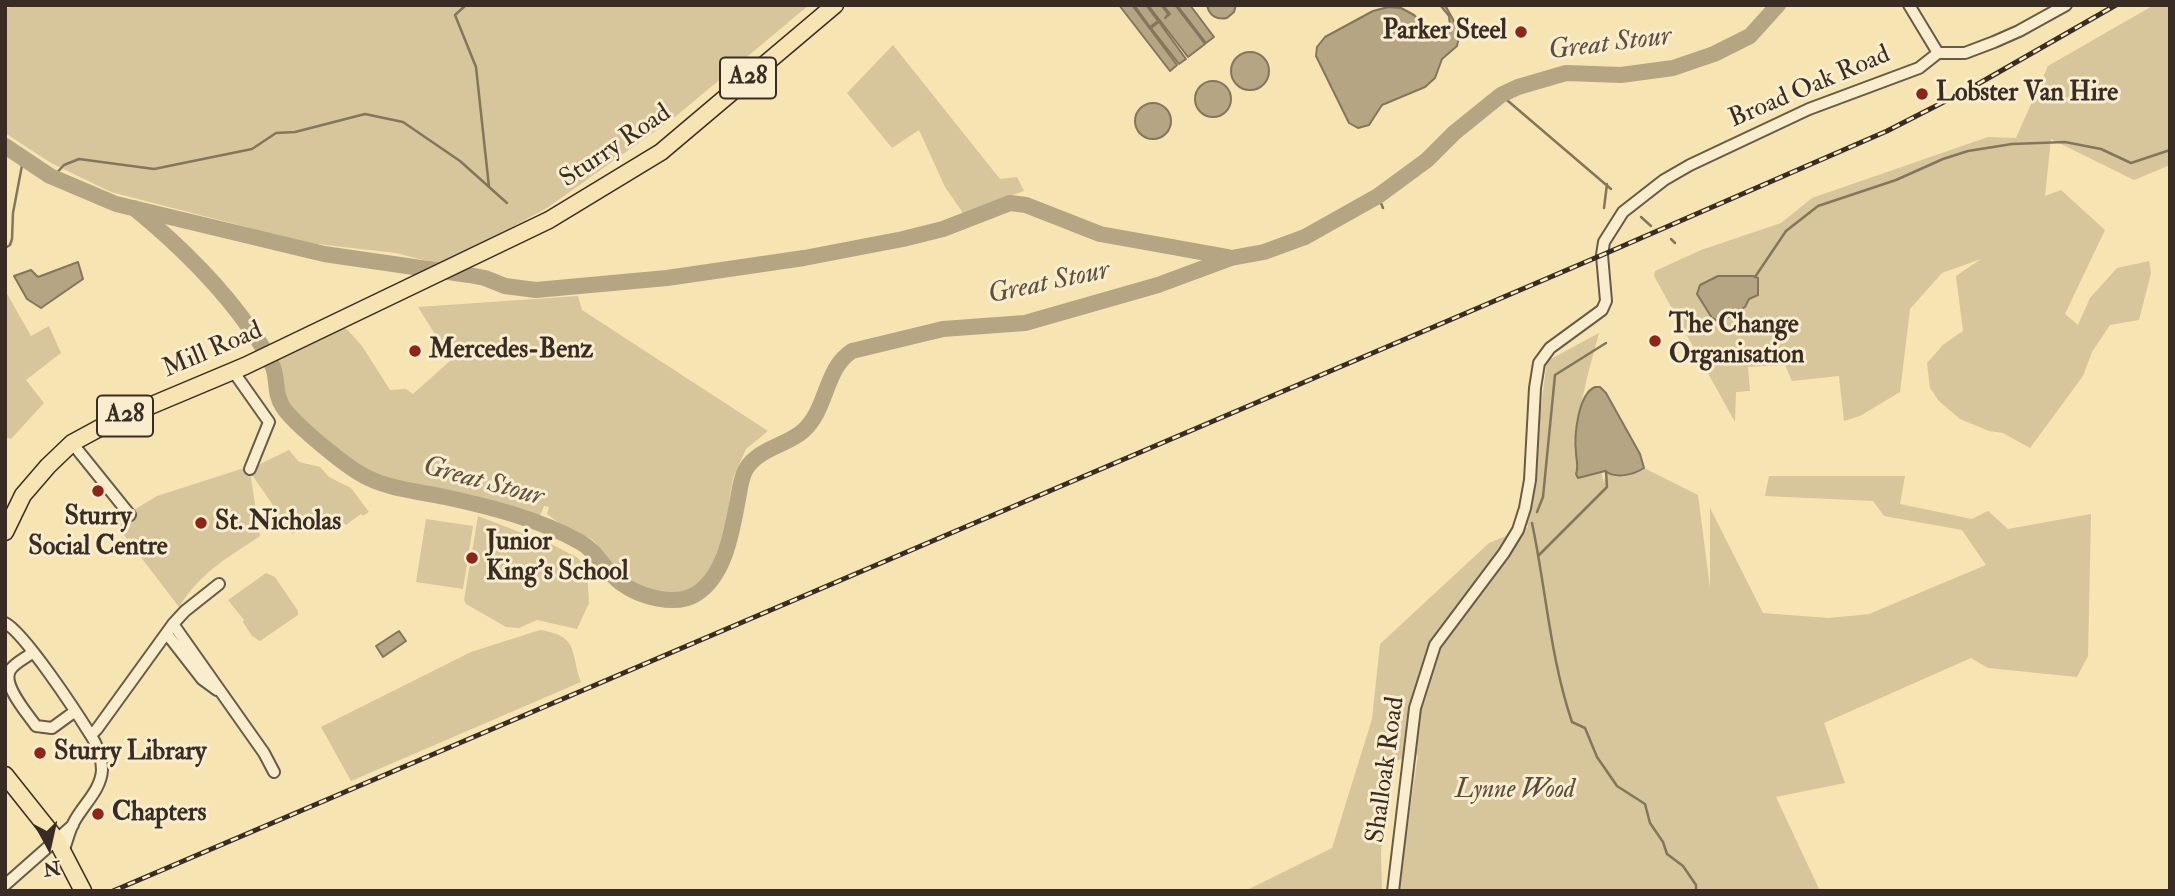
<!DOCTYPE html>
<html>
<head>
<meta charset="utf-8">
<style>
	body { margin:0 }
	#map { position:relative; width:2175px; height:896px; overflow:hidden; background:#f7e4b3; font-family:"IM FELL Double Pica",serif }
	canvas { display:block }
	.frame { position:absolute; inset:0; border:7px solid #392c25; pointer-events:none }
	.north { position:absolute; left:14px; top:812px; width:70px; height:70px; -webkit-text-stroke:5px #faedce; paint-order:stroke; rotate:172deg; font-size:19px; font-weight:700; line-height:28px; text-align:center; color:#392c25 }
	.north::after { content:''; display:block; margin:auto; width:24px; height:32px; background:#392c25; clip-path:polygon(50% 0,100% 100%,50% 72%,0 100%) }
</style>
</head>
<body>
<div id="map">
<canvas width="2175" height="896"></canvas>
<div class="frame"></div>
<div class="north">N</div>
</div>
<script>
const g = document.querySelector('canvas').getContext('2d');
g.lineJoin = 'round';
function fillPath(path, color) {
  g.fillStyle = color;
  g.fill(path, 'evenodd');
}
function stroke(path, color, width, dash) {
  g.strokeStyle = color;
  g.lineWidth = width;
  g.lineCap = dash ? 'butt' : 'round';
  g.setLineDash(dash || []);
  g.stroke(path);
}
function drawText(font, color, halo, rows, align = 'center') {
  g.font = font + ' "IM FELL Double Pica",serif';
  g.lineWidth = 6;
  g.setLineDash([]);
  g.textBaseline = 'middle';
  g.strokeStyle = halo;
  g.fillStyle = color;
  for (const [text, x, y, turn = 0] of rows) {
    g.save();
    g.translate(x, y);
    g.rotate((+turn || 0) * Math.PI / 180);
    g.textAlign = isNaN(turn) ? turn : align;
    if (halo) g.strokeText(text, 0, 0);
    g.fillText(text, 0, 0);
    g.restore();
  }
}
fillPath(new Path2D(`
	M26,5H809L675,117L547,208L443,265L396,253L308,243L111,192L51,163L5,133V8Z
	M2154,5H2170V165L2134,180L2051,139L2045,196L2061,190L2105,230L2065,314L2078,325L2090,298L2117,268L2149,261L2151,273L2139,320L2110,325L2092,352L2083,376L2030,448L2003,433L1989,431L1960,419L1939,401L1930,388L1927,363L1944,344L1963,331L1956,276L1981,259L1942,273L1910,309L1900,392L1860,416L1844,421L1839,376L1792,381L1785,365L1748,367L1750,391L1736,392L1735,422L1654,276L1655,271L1701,250L1781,223L1812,198L1988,137L2016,138L2048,66Z
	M893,45L1000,179L1017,177L1024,191L963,213L945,187L919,130L892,148L847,93Z
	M5,290L31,336L49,326L61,353L26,380L44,403L11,439L5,437Z
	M578,296L582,310L768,431L746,449L733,478L722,547L710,570L692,591L677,596L643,592L614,569L593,540L563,526L547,514L549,507L544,506L540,516L384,481C350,465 296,424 280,391C276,381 279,370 274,359L343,325L362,346L390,390L406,389L413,394L451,360L418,307Z
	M1599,333C1590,368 1570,430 1579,465L1601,471L1604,483L1606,471L1617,476L1644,468L1698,495L1710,588V508L1763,613L1829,618L1869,614L1986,565L1962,530L1884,516L1873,501L1765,496L1769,476H1905L1900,504L1972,519L1988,511L2008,529L2091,514L2088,656L2077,677L1988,668L1971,658L1824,723L1845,783L1776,797L1820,891H1398L1418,755L1390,762L1381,853L1382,891H1245L1332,848L1372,719L1380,644L1489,543L1528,527L1526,521L1547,361Z
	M289,450L299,462L320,467L329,477L351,488L369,512L363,516L361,514L346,525L341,521L330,522L320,515L293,534L250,472L260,536C226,559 202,571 179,607L114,522L157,496L241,469H250Z
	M478,516L553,545L578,558L587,569L589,603L577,629L537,620L519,628L506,627L466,604L464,600Z
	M426,519L473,526L463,589L416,582Z
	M266,573L275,577L298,611V615L260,641L252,636L243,622L244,620L228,600Z
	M540,630C579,636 570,651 581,682L351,781L321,727L471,652Z`), '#d7c59b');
const water = new Path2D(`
	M1119,5H1132L1177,65L1170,71Z
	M1134,5H1146L1158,21L1150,27Z
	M1148,5H1161L1168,14L1165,18L1170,14L1163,5H1175L1205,44L1188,57Z
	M1177,5H1190L1214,37L1206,43Z
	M1207,5H1236L1234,12L1227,18C1217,20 1209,16 1207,5Z
	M1440,5H1445L1460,32L1457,46L1442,59L1435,78L1425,87L1382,105L1369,125L1358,128L1349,123L1316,56L1317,47L1325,37L1373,11L1388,7L1401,8L1414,15L1440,40L1450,26L1449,16Z
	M1159,22L1186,59L1179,64L1151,28Z
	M1231 71a19 19 0 1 1 38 0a19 19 0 1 1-38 0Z
	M1195 99a18 18 0 1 1 36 0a18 18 0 1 1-36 0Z
	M1135 121a18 18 0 1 1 36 0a18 18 0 1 1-36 0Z
	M78,262L83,279L41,308L27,299L14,276L31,270L38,277Z
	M1718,276H1753L1758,278V295L1749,299L1745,307L1720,322L1712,318L1697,294L1700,285Z
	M1595,387H1600L1606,393L1640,454L1644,468C1633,475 1616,479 1605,471L1578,478L1576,474C1579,465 1576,461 1576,452C1574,436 1578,394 1595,387Z
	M399,631L406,641L383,657L376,646Z`);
fillPath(water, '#b6a583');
stroke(water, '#84755d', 2);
stroke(new Path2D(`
	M466,5L455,15L476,67L489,187
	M1501,95L1611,189
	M53,177L64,165L79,159L154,169L252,149L276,133L295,132L365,114L403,122L460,161L507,203
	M1378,196L1383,208
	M1604,208L1607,184
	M1641,217L1651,226
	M1671,239L1675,243
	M5,248L10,245L12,239L13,213L23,160
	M1755,277L1786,231L1818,206L1896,180L1943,159L1968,151L2012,144L2065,142L2101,149L2131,163L2170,150
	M1537,512L1543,497L1555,375L1606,343
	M1532,523C1546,589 1550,657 1572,722L1585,728L1597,757L1617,786L1645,804L1650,823L1663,842L1667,854L1683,866L1696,885V891
	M1539,555L1607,487L1606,471`), '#84755d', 2.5);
stroke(new Path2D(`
	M5,146L50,176L116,204L324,254L469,275L485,278L505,286L536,290L667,278L804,258L903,239L943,229L1010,203L1026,205L1100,234L1228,257
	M134,208C178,244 219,284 251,330C259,341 268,355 273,367C278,380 274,394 283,407C294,424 341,462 359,473C385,489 416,491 445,497C491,507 539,519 580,542C597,551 606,572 621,583C640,597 676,607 696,594C726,575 732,530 738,499C740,489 741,477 746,469C759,448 786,446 803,431C828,409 824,369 852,351L943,329L1025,323L1158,285L1231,258L1264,252L1305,237L1378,196L1427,160L1454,133L1501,95L1518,87L1566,73L1621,75L1673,68L1714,54L1750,36L1778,5`), '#b6a583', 16);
const minor = new Path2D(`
	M1909,5L1938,53
	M233,371L269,422L250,469
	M72,443L130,515
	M5,623C24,632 77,713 90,734C97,744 102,758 102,770C101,790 83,805 74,822C69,831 67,842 63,852
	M173,624L264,753L274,772
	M167,634L202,679L217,690
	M33,652C26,658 16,662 11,669C0,683 27,713 36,726L52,728L74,712
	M91,735L97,729L173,624L185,611L219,584
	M5,885L73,825
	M1393,891L1415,708L1435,645L1504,553L1518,530L1525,508L1530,480L1535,388L1539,363L1550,348L1602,310L1606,301L1602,255L1604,242L1623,212L1664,180L1690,165L1809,109L1919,68L1938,53H1965L1994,42L2019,31L2066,5`);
const highway = new Path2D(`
	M5,532L23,495L48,466L72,443L107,424L245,366L549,220L661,152L835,5
	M5,775L56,839L83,891`);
stroke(minor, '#685a48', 14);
stroke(highway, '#392c25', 19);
stroke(minor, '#faedce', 10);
stroke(highway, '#f7e4b3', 16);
const rail = new Path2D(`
	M113,891L1602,255L1887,131L1971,88L2116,5`);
stroke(rail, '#392c25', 5);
stroke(rail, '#faedce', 2.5, [8]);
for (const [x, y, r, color] of [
	[1521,32,7,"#8f2418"],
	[1922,94,7,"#8f2418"],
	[1655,341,7,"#8f2418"],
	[415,351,7,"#8f2418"],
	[98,491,7,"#8f2418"],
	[201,523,7,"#8f2418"],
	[472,558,7,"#8f2418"],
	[40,753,7,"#8f2418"],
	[98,814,7,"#8f2418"]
]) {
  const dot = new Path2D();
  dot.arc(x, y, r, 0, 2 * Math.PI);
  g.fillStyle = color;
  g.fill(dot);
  stroke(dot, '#faedce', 2.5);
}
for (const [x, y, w] of [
	[748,78,56],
	[125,416,56]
]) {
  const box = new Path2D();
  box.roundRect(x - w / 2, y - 20.5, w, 41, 5);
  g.fillStyle = '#faedce';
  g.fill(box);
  stroke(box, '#392c25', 2);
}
drawText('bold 24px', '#392c25', null, [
	["A28",748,78],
	["A28",125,416]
]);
drawText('bold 26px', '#392c25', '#faedce', [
	["Parker Steel",1507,32,"right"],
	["Lobster Van Hire",1936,94],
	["The Change",1669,326],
	["Organisation",1669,356],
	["Mercedes-Benz",429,351],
	["Sturry",98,518,"center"],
	["Social Centre",98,548,"center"],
	["St. Nicholas",215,523],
	["Junior",486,543],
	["King's School",486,573],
	["Sturry Library",54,753],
	["Chapters",112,814]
], 'left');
drawText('26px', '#392c25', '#faedce', [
	["Broad Oak Road",1810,88,-23],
	["Sturry Road",616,147,-34],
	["Mill Road",213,351,-23],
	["Shalloak Road",1387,770,-82]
]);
drawText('italic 26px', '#594b3d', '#faedce', [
	["Lynne Wood",1515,791]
]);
drawText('italic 28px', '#5e5041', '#faedce', [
	["Great Stour",1610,45,-7],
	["Great Stour",1049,284,-12],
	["Great Stour",483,483,15]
]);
</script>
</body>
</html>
